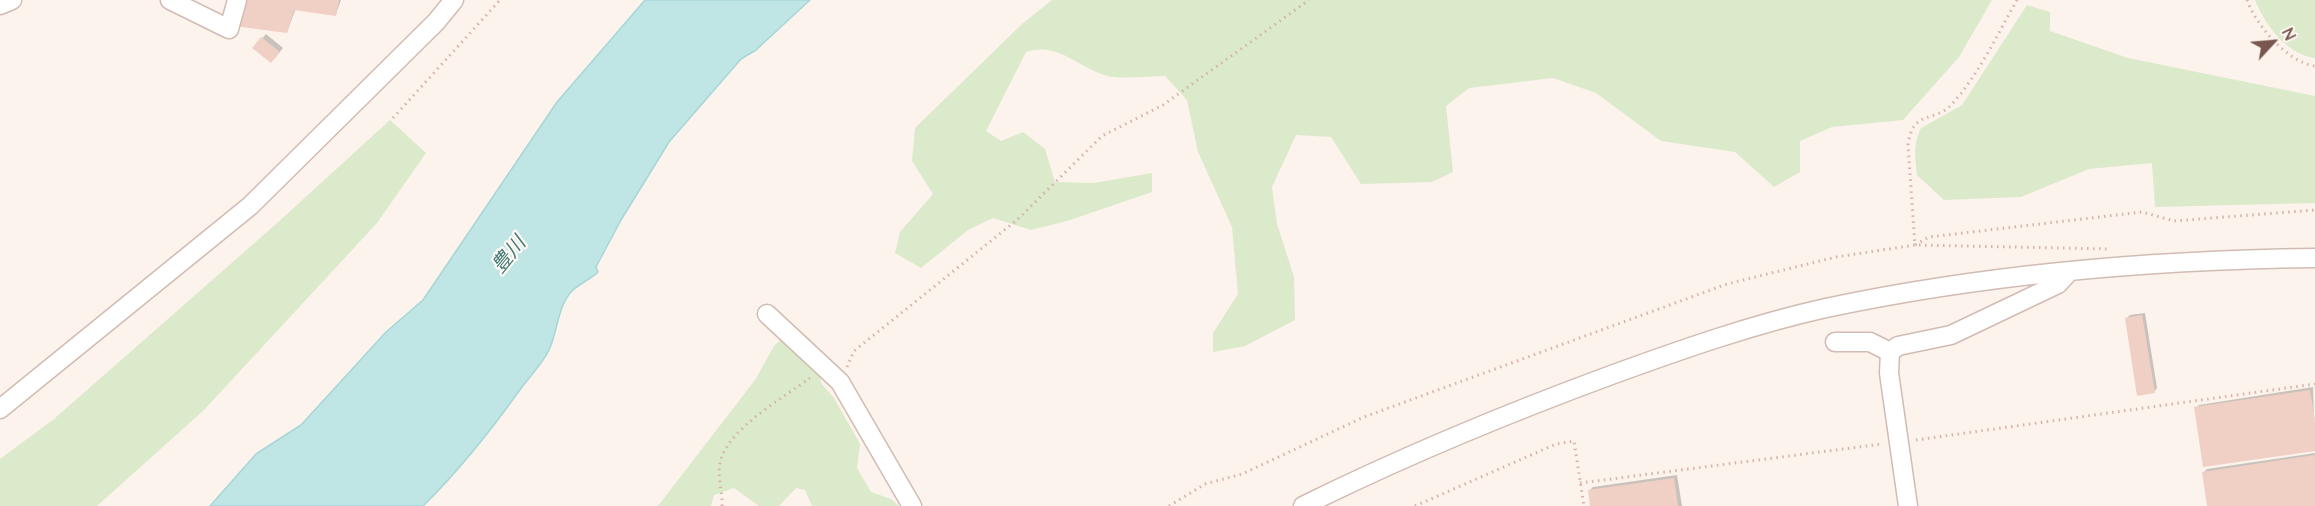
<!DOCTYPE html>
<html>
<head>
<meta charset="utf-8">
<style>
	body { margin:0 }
	#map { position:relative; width:2315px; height:506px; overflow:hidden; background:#fcf3ec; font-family:Quicksand,sans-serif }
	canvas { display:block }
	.north { position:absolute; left:2243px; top:12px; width:60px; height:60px; -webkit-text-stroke:4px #fef8f2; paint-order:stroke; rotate:64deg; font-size:16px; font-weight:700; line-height:24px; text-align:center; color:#77574f }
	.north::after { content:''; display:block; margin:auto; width:21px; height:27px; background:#77574f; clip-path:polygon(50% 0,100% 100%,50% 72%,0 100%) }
</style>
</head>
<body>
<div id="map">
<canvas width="2315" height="506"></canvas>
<div class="north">N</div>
</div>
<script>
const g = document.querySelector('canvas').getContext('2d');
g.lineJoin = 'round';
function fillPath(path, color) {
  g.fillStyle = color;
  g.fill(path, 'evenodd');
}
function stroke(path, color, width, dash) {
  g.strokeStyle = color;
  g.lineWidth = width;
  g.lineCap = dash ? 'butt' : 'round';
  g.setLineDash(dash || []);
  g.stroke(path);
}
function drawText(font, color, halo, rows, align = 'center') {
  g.font = font + ' Quicksand,"Noto Sans JP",sans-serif';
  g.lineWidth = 4.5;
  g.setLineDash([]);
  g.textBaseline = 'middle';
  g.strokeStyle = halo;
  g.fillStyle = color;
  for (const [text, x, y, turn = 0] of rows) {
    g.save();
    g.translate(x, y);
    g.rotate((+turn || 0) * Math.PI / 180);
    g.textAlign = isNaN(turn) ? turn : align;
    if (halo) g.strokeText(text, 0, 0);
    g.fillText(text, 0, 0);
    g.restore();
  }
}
fillPath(new Path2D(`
	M1052,0H1992L1959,57L1903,120L1832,127L1800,141V172L1774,187L1735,152L1661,141L1596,93L1553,78L1469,88L1446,106L1453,172L1432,182L1361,184L1331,137L1296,135L1272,187L1277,224L1294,277L1295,320L1245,346L1213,352V333L1238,294L1232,227L1198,152L1187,100L1165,76C1149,76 1118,80 1104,75C1076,66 1058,42 1026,52L986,131L1001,141L1023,132L1045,149L1055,182L1094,183L1152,173V192L1067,221L1031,230L993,218L968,230L921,268L895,253L900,232L933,194L912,161L915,128L1022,24Z
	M2255,0H2315V58C2286,54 2265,25 2255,0Z
	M2027,5L2050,12V31L2128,58L2315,96V203L2155,207L2152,163L2089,169L2021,197L1944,200L1917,175C1915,158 1913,144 1921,128L1962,105Z
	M390,120L426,153L377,223L204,410L97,506H0V459L54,419L276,224Z
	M795,326L815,344L821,383L834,398L860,444L857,468L871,492L891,499L899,506H812L805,490L796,488L779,506H759L734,488L714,495L711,506H658L755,380L774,346Z`), '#dbeaca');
const water = new Path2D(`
	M645,0H810L756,50L741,59L669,142L621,220L596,267L598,272C590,280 580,283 572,291C557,307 558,331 549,350C543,363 531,375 522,387C492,429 460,470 423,506H210L256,454L301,425L386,332L423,300L557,102Z`);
fillPath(water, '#c0e5e5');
stroke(water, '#a7d6d7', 1.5);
fillPath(new Path2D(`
	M244,0H341L336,14L296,8L287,32Z
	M266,34L283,48L275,58L254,48Z
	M2145,313L2157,388L2154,392L2126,319L2130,315Z
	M2313,387L2315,449L2196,408L2199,405Z
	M2315,453V506H2209L2204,472L2207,469Z
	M1677,475L1682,506H1591L1589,491L1593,487Z`), '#0003');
fillPath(new Path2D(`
	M242,0H339L336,16L294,10L287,33L234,26Z
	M261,37L280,52L271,63L252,48Z
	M2142,315L2155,393L2137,396L2125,318Z
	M2310,390L2315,420V451L2203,467L2194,407Z
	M2315,455V506H2207L2202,472Z
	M1674,478L1678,506H1590L1588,490Z`), '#f0cfc4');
const minor = new Path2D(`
	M170,0L229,29L237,0
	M0,5L12,0
	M767,314L840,382L912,506
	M1835,342H1870L1890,352L1898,346L1951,335L2058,284L2069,272
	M1890,352L1889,373L1908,506
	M0,409L250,206L436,22L454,0
	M1303,506C1404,456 1508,413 1614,374C1683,349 1754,324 1826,308C1986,274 2152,260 2315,258`);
stroke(minor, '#d1bcb3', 21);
stroke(new Path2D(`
	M2017,0C1997,35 1979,74 1952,104C1934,124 1913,108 1908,145L1915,245L1929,237L2142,212L2174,221L2315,210
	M2247,0C2256,25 2287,62 2315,66
	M393,118L500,0
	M847,367L854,351L1017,220L1102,136L1163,105L1309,0
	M1916,440L2315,384
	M1580,483L1882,444
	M722,506C723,491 716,475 721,459C731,427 783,398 810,378
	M1169,506L1205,484L1242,474L1364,417L1727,284L1836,257L1915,245L2109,249
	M1415,506L1556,444L1574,441L1584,506`), '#d6b2a7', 3, [1.5, 4.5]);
stroke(minor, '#fff', 18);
drawText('italic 20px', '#42797a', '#fef8f2', [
	["豊川",509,255,-51]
]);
</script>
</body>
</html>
